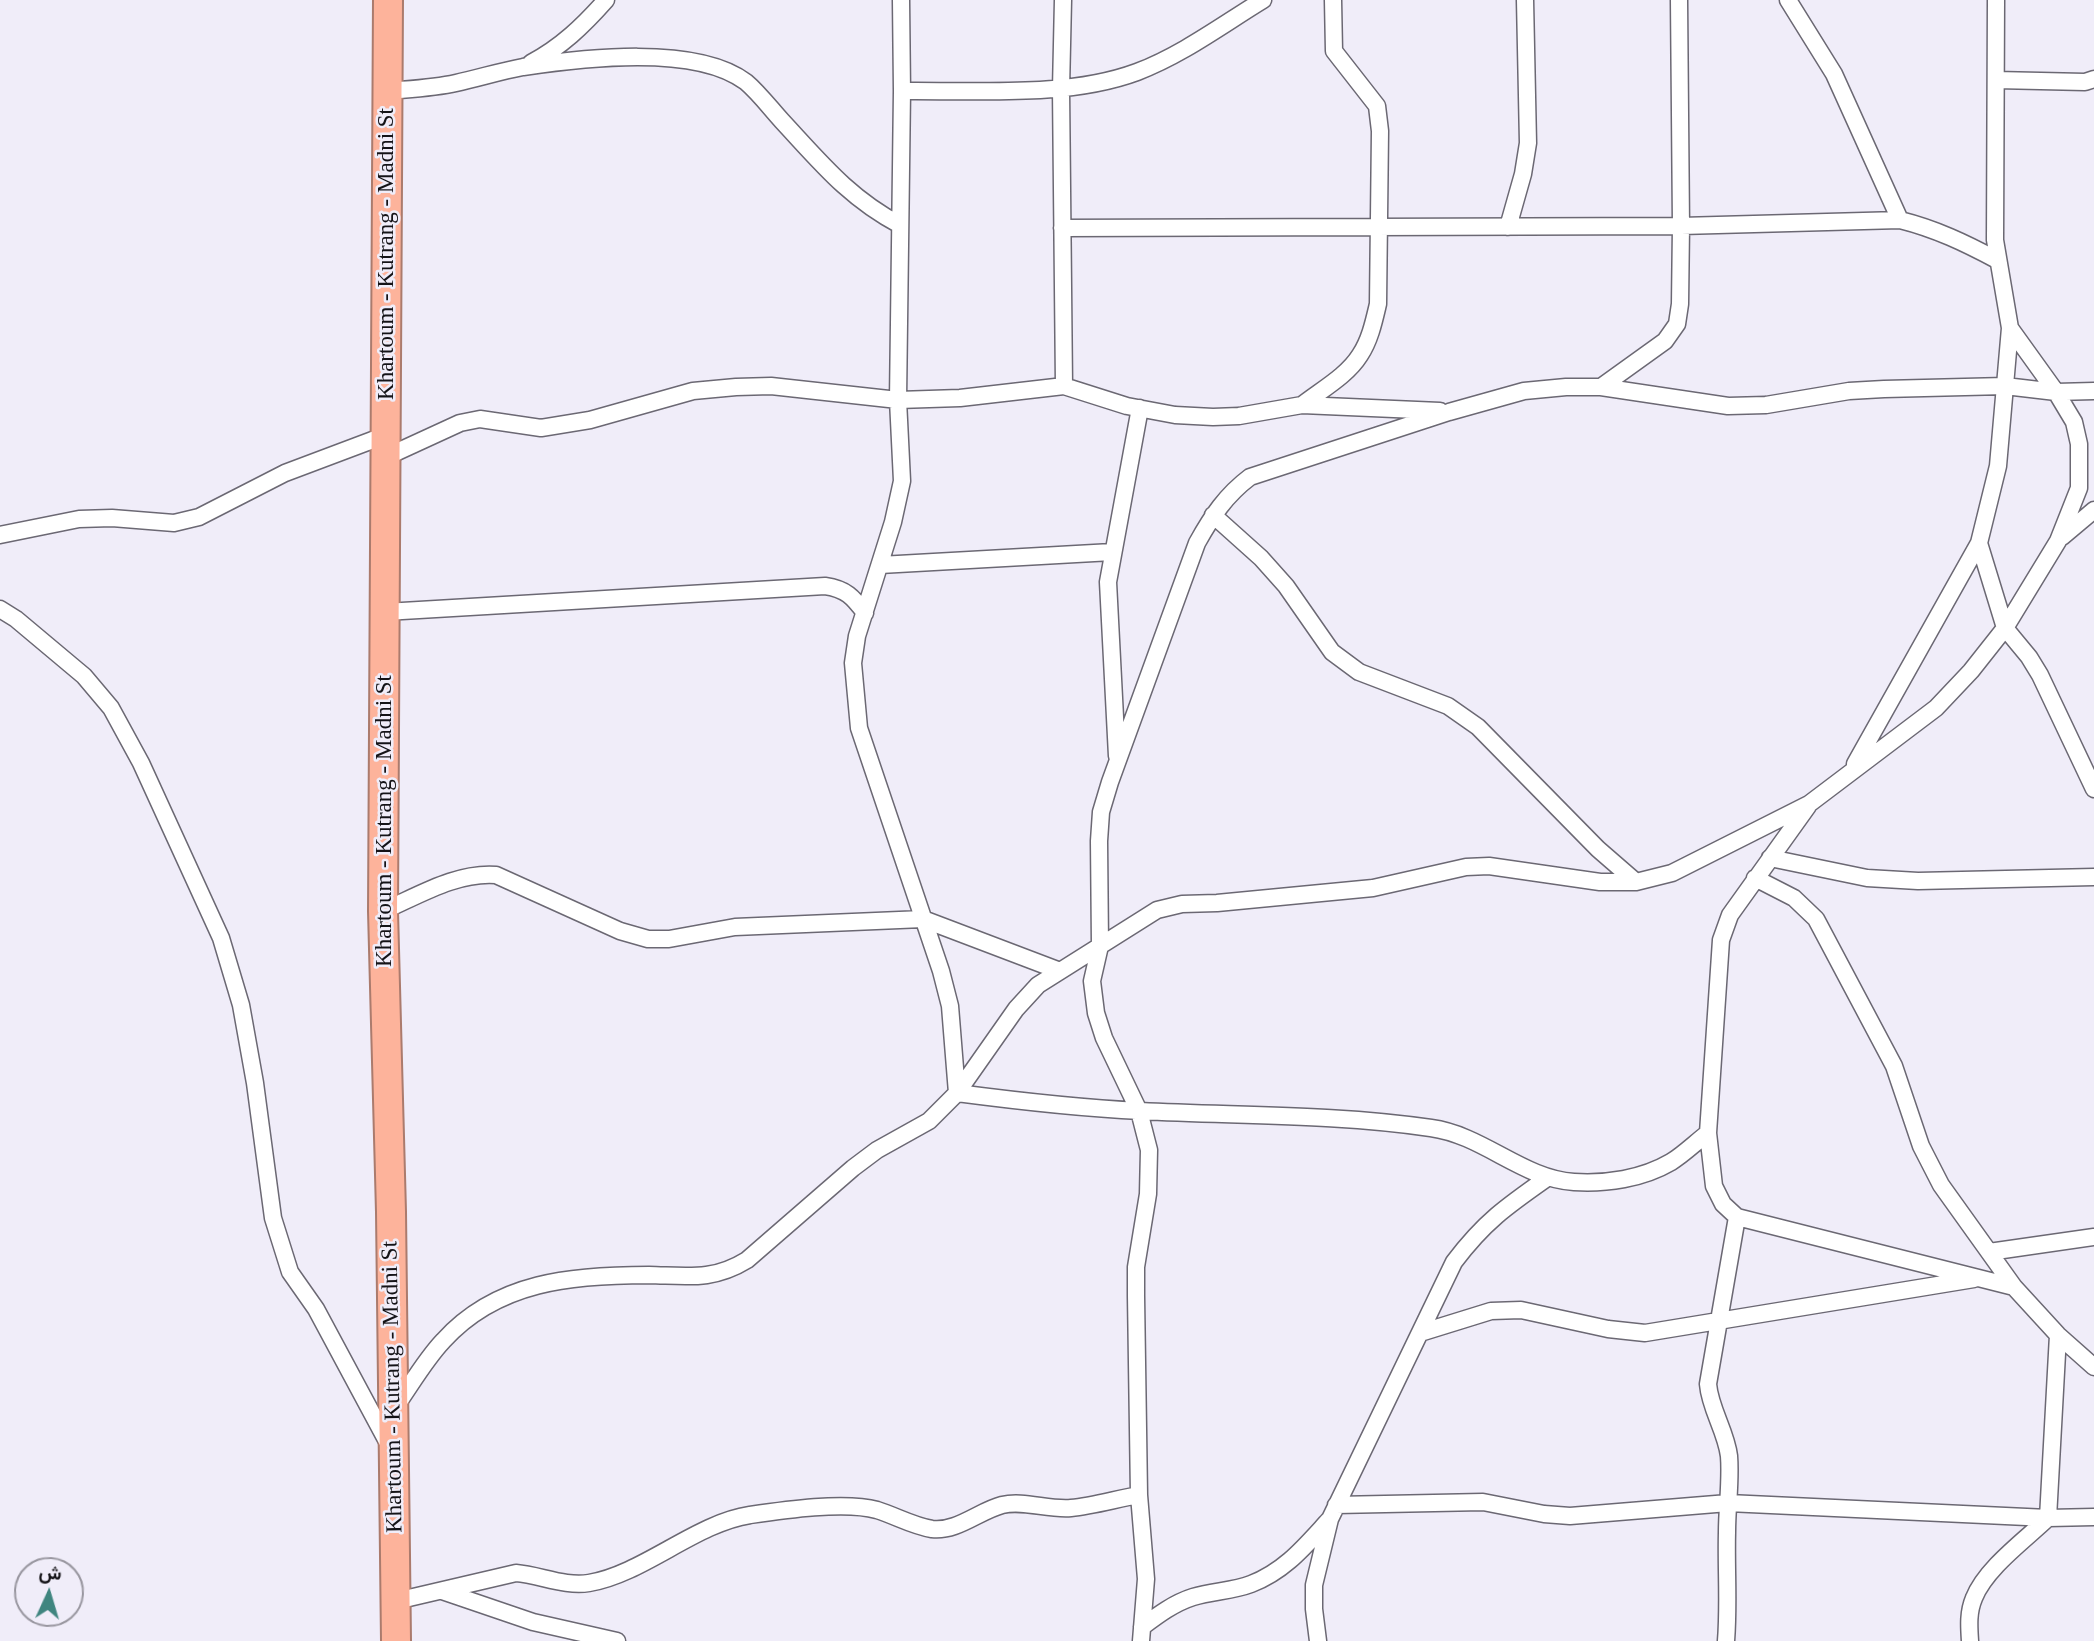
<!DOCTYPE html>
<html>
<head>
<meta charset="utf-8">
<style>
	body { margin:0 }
	#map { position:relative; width:2094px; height:1641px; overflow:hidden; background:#f0edf9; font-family:"Times New Roman",Vazirmatn,serif }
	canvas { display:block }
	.north { position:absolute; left:14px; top:1557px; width:70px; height:70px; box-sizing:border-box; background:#f0edf9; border:2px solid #98969f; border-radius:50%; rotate:4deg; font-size:19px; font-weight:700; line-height:28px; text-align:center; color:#141317 }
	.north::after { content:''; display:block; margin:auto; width:24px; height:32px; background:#3f857f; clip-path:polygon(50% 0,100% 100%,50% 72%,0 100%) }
</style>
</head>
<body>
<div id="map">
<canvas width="2094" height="1641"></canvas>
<div class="north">ش</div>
</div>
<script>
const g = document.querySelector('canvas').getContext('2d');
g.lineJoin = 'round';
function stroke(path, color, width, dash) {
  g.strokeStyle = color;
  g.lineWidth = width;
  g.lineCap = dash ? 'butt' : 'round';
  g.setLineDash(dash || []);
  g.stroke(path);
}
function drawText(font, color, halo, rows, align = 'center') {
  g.font = font + ' "Times New Roman",serif';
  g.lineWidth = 5;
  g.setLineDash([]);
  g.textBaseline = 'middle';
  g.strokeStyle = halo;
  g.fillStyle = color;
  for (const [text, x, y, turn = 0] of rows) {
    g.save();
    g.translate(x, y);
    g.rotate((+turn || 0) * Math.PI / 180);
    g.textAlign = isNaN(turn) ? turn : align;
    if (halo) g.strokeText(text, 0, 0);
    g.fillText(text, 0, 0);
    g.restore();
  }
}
const street = new Path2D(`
	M901,0L902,91L898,400L902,481L893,522L857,636L853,663L859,728L941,971L950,1006L957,1093
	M1063,0L1061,89L1064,386
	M1788,0L1834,74L1900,220
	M531,63C561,47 583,26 606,0
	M1996,80L2085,82L2094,79
	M388,91C410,89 434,88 456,83C479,78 501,71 523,67C582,58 696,44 746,82C759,93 771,109 782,121C821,163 849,198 900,225
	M902,91C977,90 1067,98 1137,72C1182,55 1222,25 1263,0
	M1508,227L1523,174L1528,143L1525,0
	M1062,228L1681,226L1900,220C1936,229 1965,243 1997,260
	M1601,387L1665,341L1677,324L1680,304L1681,226L1679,0
	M1302,405C1321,390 1347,376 1360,355C1370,340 1374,321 1378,304L1380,131L1377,106L1334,51L1333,0
	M386,457L460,423L480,419L541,428L590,420L693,391L736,387L771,386L898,400L960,398L1064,386L1127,406L1175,415L1213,417L1239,416L1302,405L1440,411
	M1213,515L1261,558L1286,586L1332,652L1359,672L1448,706L1478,727L1598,849L1636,882
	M0,535L79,519L112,518L174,523L199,517L285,473L386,435
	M2062,537L2094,510
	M1979,543L2005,628L2029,657L2040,675L2094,789
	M880,565L1112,552
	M0,609L16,619L84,676L111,708L141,763L221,938L241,1005L255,1083L273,1218L290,1272L316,1309L389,1445
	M385,612L825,586C846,589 853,597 865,613
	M1117,756L1108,582L1140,408
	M1855,764L1979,543L1998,466L2010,328L1995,240L1996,0
	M1808,806L1730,915L1721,940L1708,1133L1714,1186L1723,1204L1737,1217L2014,1287
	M1770,858L1867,878L1918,881L2094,877
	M1755,878L1794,898L1816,919L1894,1066L1921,1146L1941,1185L2014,1287L2058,1335L2094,1367
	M383,911C418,896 456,872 496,875L620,931L648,939H669L735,927L923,919L1060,971
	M957,1093C1018,1101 1079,1108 1141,1111C1237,1116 1336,1114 1431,1128C1483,1135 1523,1179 1574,1182C1606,1184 1642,1179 1671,1162C1684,1154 1696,1142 1708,1133
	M1989,1252L2094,1237
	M1420,1333L1491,1311L1521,1310L1608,1329L1645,1333L1974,1279
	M396,1406C411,1385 425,1360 443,1341C497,1281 573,1275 649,1275C688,1276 713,1281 747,1260L853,1168L877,1150L929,1121L957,1093L1016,1009L1038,985L1157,910L1182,904L1217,903L1373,888L1466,867L1489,866L1600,882H1636L1672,873L1809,804L1936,708L1971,671L2005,628L2058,541L2079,488V444L2074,422L2056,392L2010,328
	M1336,1505L1483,1502L1544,1514L1570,1516L1728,1503L2048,1518L2094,1517
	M442,1591L533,1622L617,1641
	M396,1601L516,1573C540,1575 565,1587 589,1583C643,1574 696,1523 750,1515C784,1510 845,1501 877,1510C896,1516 913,1526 932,1529C957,1532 979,1511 1002,1505C1024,1500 1048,1510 1071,1508C1093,1506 1116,1499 1139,1495
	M1142,1627C1158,1615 1174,1603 1193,1597C1212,1591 1233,1591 1251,1584C1285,1571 1305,1546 1329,1520
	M1141,1641L1146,1579L1139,1495L1136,1296V1267L1148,1194L1149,1150L1139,1111L1104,1038L1096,1013L1092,981L1100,946L1099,841L1101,812L1110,782L1197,543C1212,516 1226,495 1250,477L1449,412L1524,391L1566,387H1601L1728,406L1766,405L1849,391L1884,389L2005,386L2056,392L2094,391
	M1318,1641L1314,1609V1585L1330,1519L1454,1262C1484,1222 1507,1206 1547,1178
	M1726,1641C1729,1604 1726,1569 1727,1532C1727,1507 1731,1481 1729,1456C1726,1431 1710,1409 1708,1384L1737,1217
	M1970,1641C1969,1626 1968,1612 1974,1598C1986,1568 2025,1540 2048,1518L2058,1335`);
const highway = new Path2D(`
	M388,0L383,911L391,1212L396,1641`);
stroke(street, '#6b6873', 19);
stroke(highway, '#ab7b6d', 32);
stroke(street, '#fff', 16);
stroke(highway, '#fdb39b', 28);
drawText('23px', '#141317', '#f0edf9', [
	["Khartoum - Kutrang - Madni St",387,254,-90],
	["Khartoum - Kutrang - Madni St",385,821,-90],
	["Khartoum - Kutrang - Madni St",393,1387,-91]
]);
</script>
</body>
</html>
